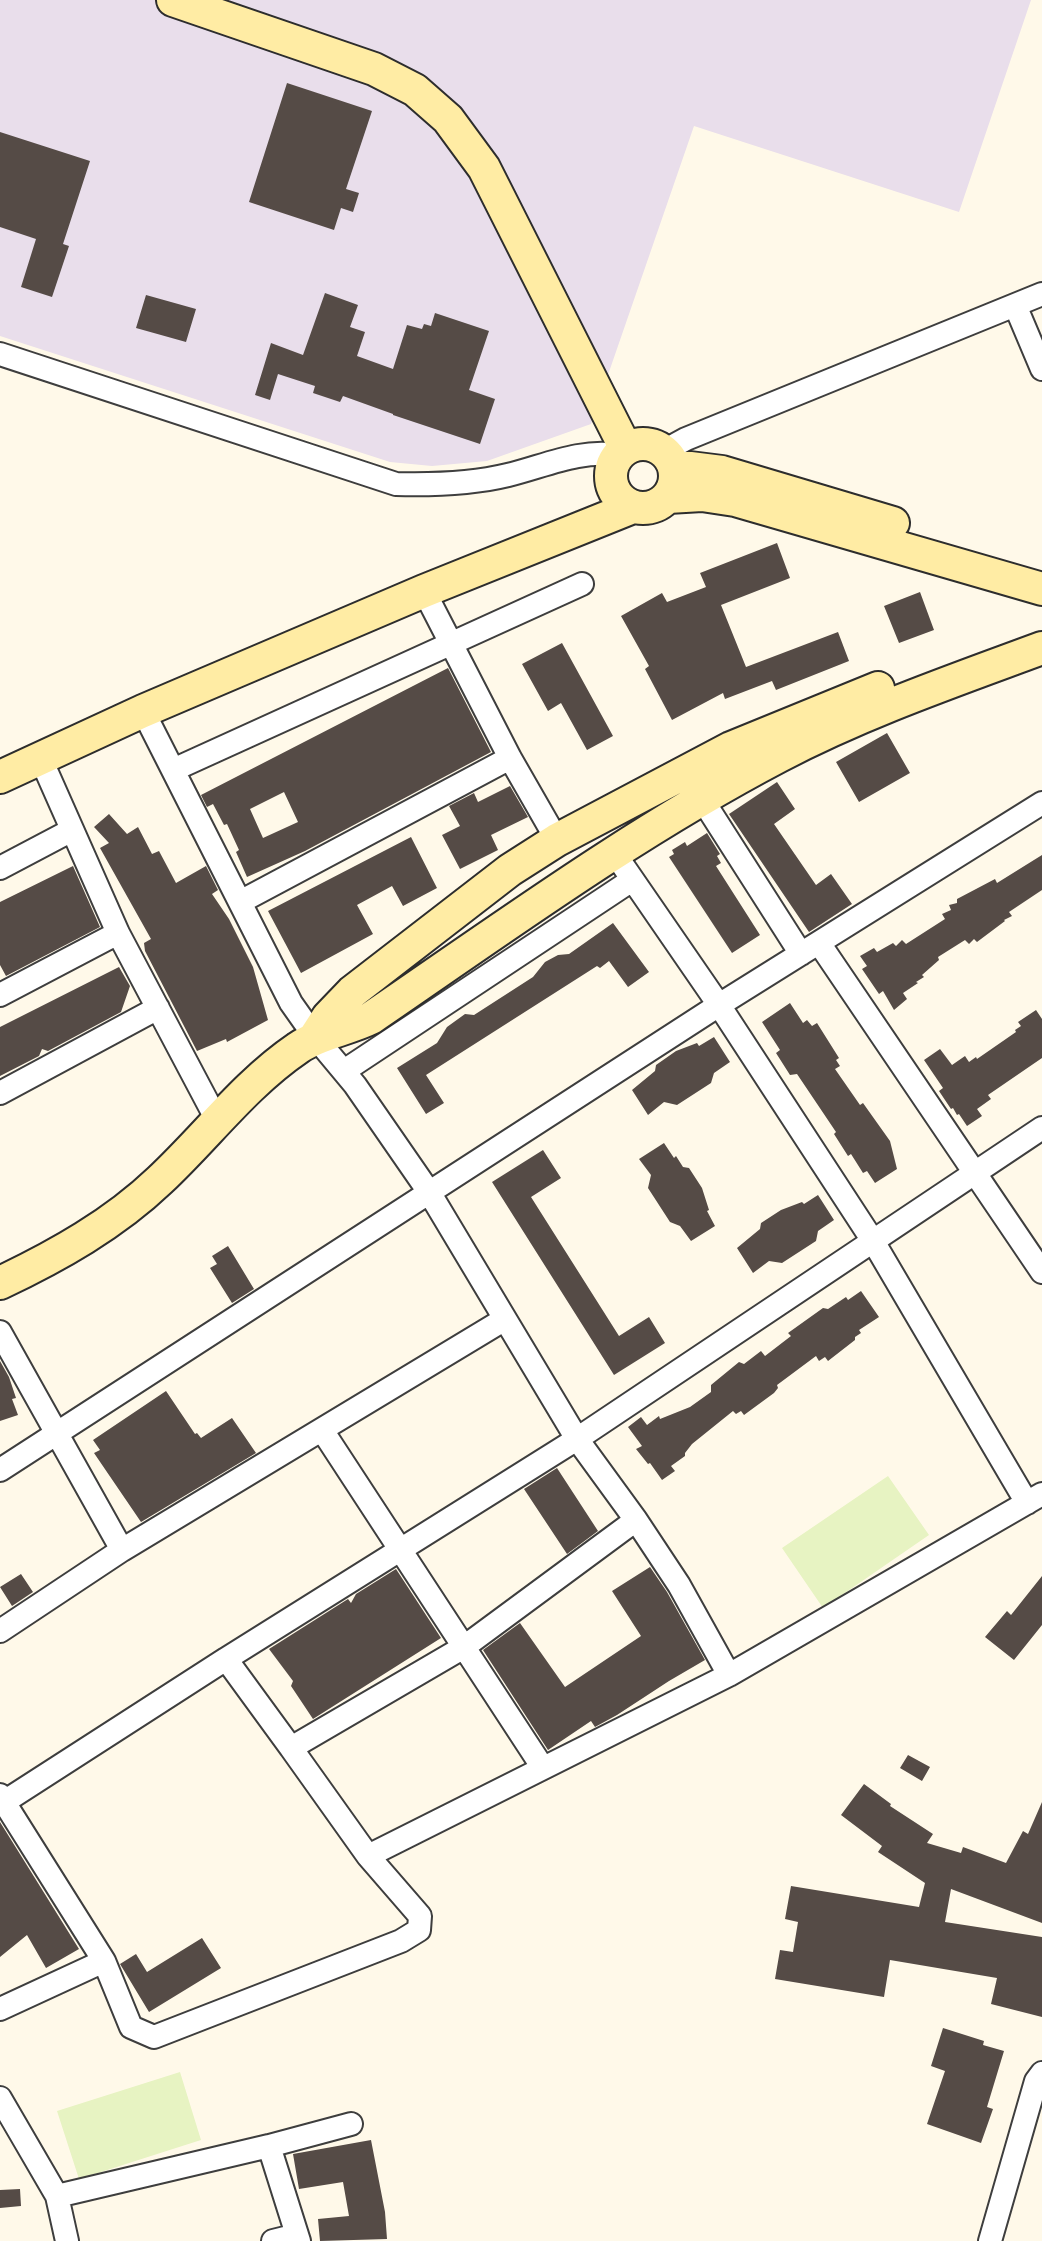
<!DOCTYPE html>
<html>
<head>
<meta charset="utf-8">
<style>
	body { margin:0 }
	canvas { display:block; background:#fff9e9 }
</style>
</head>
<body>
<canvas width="1042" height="2241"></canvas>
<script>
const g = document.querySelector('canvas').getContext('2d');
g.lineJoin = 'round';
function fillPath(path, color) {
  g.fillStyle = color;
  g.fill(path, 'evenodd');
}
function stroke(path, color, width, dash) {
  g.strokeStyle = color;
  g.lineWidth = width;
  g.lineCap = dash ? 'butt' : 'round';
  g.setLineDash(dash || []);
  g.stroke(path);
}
fillPath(new Path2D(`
	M0,0H1031L959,212L694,126L591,424L487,461L432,466L390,462L0,336Z`), '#e9deeb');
fillPath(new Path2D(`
	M888,1476L929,1535L823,1608L782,1548Z
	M180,2072L201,2140L79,2179L57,2111Z`), '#e7f3c2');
fillPath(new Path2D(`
	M287,83L372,111L346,189L359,193L353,212L341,208L334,230L249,202Z
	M0,132L90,161L63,244L69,246L52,297L21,287L36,239L0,227Z
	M325,293L358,305L350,327L365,332L357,356L393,369L407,325L422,329L424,324L431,326L435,313L489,331L469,390L495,399L480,444L393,415V414L343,396L340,402L313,393L315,386L278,374L270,400L255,395L271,343L303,355Z
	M146,295L196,309L186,342L136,328Z
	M777,543L790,578L721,605L746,667L838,632L849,661L776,690L772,681L725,699L723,693L672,720L645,669L649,666L621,616L662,593L667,602L706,587L700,573Z
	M920,592L934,630L899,643L884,606Z
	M562,643L613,736L587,750L561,703L548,711L522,664Z
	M448,668L491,752L305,851L247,877L236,852L239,850L227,824L224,825L213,804L207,807L201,795ZM284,792L298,822L263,838L250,809Z
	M887,733L910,773L859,802L836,762Z
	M777,782L795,809L774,824L816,885L831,874L852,904L809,932L729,814Z
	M510,786L528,817L491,835L498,850L460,869L442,835L460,826L449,806L474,793L478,802Z
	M109,814L127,834L138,827L152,854L159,851L176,883L206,866L218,890L212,894L229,919L253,967L268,1020L227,1042L226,1039L197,1051L145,951L144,943L151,939L100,848L109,843L94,827Z
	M707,833L720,854L717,856L721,863L716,866L760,935L732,953L669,857L674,854L672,850L685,842L687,846Z
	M411,837L437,888L403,906L392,886L357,905L373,934L301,973L268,911Z
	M1042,855V890L1009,912L1012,916L1004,920L1005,921L977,942L974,939L969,944L965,940L938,957L939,960L922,975L924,977L916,982L918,983L903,993L907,999L894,1010L883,991L879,994L862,969L867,966L860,956L874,948L877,952L893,943L896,946L902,940L906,944L945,919L942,914L951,910L949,905L957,903V899L995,879L997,883Z
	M73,866L100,927L6,976L0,965V902Z
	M613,923L649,972L628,987L609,961L600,968L597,966L426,1075L444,1103L426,1114L397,1068L437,1043L447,1027L465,1014L474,1015L533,977L545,962L558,955L569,954Z
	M119,967L130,986L121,1012L48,1051L42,1049L39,1056L0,1076V1027Z
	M790,1003L803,1023L807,1020L812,1026L817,1023L839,1058L836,1060L840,1066L835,1069L860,1105L863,1103L890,1141L897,1169L875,1183L867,1171L863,1173L851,1154L848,1156L834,1134L836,1132L797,1074L790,1075L776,1053L780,1050L762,1022Z
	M1036,1010L1042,1019V1058L988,1095L991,1099L977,1109L982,1116L967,1126L959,1114L957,1115L953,1108L951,1109L939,1091L943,1088L924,1060L940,1049L952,1065L965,1056L969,1062L976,1057L977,1059L1016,1032L1015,1030L1021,1026L1018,1022Z
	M714,1037L730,1062L714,1073L711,1083L677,1105L664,1102L648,1115L632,1090L655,1071L656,1065L676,1051L697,1043L699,1046Z
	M664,1143L674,1158L676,1156L683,1167L689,1168L702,1188L709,1210L707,1211L715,1226L691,1241L680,1226L670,1222L648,1188L651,1175L639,1159Z
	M543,1150L561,1178L531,1197L619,1336L649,1317L665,1343L614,1375L492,1182Z
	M818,1195L834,1220L818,1231L816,1241L782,1263L769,1261L753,1273L737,1248L760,1229L761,1223L781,1210L802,1202L804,1204Z
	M228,1246L254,1289L232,1303L210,1268L217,1264L212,1256Z
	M861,1291L879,1317L859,1330L861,1333L855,1337V1340L828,1361L825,1357L819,1361L816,1356L777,1385L778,1388L774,1393L744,1415L741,1411L736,1414L733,1411L692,1444L685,1453V1456L671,1466L675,1471L662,1480L650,1463L648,1464L636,1449L642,1446L628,1427L641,1417L647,1425L659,1416L660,1419L690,1407L711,1392V1385L739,1362L744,1364L761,1351L765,1356L791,1336L788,1333L823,1308L828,1309L846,1297L848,1300Z
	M0,1361L9,1377L16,1398L12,1399L18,1415L0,1421Z
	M166,1391L195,1434L197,1433L201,1438L232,1418L256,1453L141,1522L94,1453L100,1450L93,1440Z
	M557,1468L598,1531L567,1554L524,1489Z
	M650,1567L667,1592L705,1660L669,1681L617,1715L595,1727L591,1721L548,1750L483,1650L520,1623L565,1687L641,1636L612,1591Z
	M396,1569L441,1638L313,1719L291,1686L293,1681L269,1649L348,1599L351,1603L356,1594Z
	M21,1574L33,1592L12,1606L0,1587Z
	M1042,1576V1625L1014,1660L985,1637L1007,1611L1011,1615Z
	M908,1755L930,1767L922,1781L900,1768Z
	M864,1784L891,1804L890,1806L933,1834L927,1843L961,1853L963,1847L1006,1863L1023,1831L1028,1834L1042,1802V1923L951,1889L945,1922L1042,1937V2017L991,2004L997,1978L890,1960L884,1997L775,1979L780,1950L793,1952L798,1922L785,1919L791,1886L919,1907L925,1883L878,1852L882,1846L841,1815Z
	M0,1822L79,1949L46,1968L27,1935L0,1957Z
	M202,1938L221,1968L149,2012L120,1964L136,1954L147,1972Z
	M943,2028L984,2041L983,2045L1004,2051L987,2107L993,2109L981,2143L927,2124L945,2071L931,2066Z
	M371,2140L385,2212L387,2239L320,2241L318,2219L349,2216L343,2182L299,2189L293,2154Z
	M20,2189L21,2206L0,2208V2190Z`), '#554b46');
const street = new Path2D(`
	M1015,305L1042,369
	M0,354L396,484C434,485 471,484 508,475C545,466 580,449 618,455
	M664,451L686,439L1042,294
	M424,591L510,758L557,840
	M143,711L291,1003L315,1037L355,1085L429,1192L577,1439L636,1520L679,1585L729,1675
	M40,757L118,933L218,1122
	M173,770L582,584
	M702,799L801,954
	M615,854L719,1005L873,1241L1027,1503
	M0,868L72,830
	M240,902L510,758
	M819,943L1042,1272
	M0,995L118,933
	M344,1071L632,880
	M0,1093L158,1008
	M0,1332L122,1550
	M322,1430L543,1768
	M0,1470L719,1005L1042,803
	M0,1631L122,1550L505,1319
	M226,1659L577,1439L1042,1128
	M0,1795L4,1802L226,1659L291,1748
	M0,1805L4,1802L104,1961
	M368,1856L729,1675L1042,1494
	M0,2009L104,1961L131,2027L154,2037L401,1941L419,1930L420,1916L368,1856L291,1748L464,1647L636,1520
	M0,2098L57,2196L67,2241
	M269,2146L299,2241
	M57,2196L269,2146L351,2124
	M273,2241L297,2235
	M990,2241L1036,2081L1042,2073`);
const secondary = new Path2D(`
	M173,0L374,69L415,90L448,119L484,168L626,449
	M611 476a32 32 0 1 1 64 0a32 32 0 1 1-64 0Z
	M675,468H690L722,472L893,523
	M668,497L702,495L735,500L1042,589
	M0,777L143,711L424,591L633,507
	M315,1037L328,1017L352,992L510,870L557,840L731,748L878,688
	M0,1283C57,1256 114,1224 160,1180C206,1137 245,1084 298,1048C319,1033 347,1030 371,1018C504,927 636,831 779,756C863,712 953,681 1042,648`);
stroke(street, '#3e3e3e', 26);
stroke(secondary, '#2d2d2d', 36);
stroke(street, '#fff', 22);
stroke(secondary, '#ffeca4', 32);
</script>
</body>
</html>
